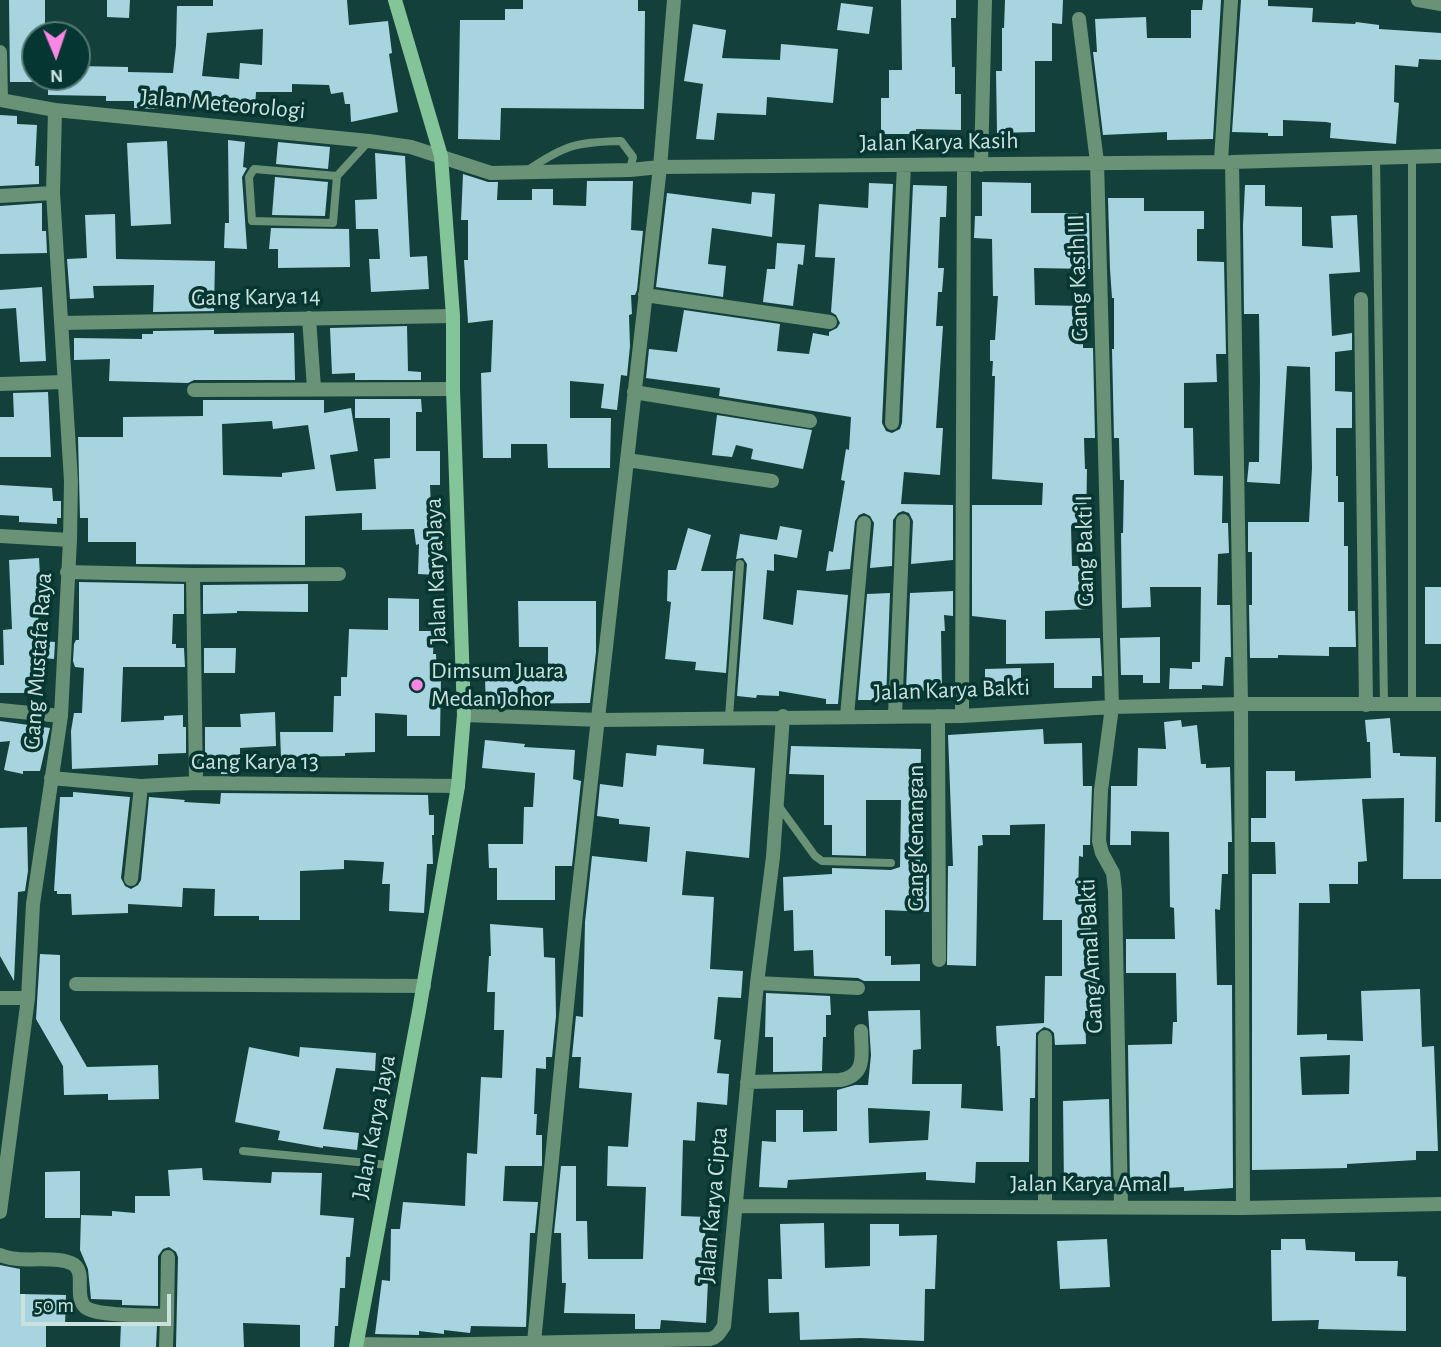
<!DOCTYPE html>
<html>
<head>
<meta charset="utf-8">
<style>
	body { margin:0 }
	#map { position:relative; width:1441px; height:1347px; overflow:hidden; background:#14403b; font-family:"Alegreya Sans",sans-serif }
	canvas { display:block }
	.north { position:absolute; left:21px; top:21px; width:70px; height:70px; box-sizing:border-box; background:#063631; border:2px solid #547a76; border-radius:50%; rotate:178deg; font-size:19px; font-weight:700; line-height:28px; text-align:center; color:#cae1dd }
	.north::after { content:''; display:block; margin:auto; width:24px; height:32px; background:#fc86e4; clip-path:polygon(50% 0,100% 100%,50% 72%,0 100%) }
	.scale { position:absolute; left:21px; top:1294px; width:150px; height:32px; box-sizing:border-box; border:4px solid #cae1dd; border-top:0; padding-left:9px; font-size:21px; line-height:24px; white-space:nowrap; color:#cae1dd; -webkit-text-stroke:5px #063631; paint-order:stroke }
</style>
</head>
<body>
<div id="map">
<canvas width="1441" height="1347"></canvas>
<div class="north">N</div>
<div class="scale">50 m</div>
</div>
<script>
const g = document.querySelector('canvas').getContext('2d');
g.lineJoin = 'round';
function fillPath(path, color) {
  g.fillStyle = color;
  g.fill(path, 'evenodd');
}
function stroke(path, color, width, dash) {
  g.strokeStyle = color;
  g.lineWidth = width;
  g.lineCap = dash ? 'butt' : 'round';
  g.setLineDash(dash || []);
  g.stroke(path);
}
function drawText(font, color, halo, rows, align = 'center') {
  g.font = font + ' "Alegreya Sans",sans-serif';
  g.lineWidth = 7;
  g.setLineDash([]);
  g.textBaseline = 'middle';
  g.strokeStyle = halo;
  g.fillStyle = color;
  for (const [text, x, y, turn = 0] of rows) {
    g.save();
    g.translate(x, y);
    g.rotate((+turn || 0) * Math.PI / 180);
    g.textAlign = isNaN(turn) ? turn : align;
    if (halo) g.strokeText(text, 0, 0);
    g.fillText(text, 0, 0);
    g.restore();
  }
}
fillPath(new Path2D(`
	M9,0H45V35H35V82H10Z
	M107,0H130L129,18L107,17Z
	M213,0H347L349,25L388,21L392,53L389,54L398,112L351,122L350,104H345L343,92L331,94L329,85L292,84V92H256L255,108L162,101H158V109L134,108V101H106V96L48,95V77H77V66L128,67V72L173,73L176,46L177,6H213ZM263,29L262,65L240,63L239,79L202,76L207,33Z
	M523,0H638V11H645L644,109L501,108L500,140L458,139L460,20H505V9H523Z
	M901,0H956V18H951L952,67H955V94H961V130L916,129V134H881V98H889V70H902Z
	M1005,0H1063L1062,24L1052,23V61H1035V132L997,133L996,71H1002V28H1004Z
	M1203,0H1221L1213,139L1167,140V132L1103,135L1093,52H1097L1095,19L1146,17L1147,38H1191V10H1202Z
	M1241,0H1268V6L1313,8L1312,22L1355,24L1356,22L1379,25V29L1441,33V60L1419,59L1418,67L1395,65L1394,102L1399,103L1396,144L1330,138L1331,123L1326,122L1283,120V136H1268V133L1232,132Z
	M841,3L873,7L869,34L837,30Z
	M693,24L726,30L722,58L780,60L781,44L838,49L833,103L767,97L766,115L717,113L714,140L696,139L703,84L684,81Z
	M0,115L17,116V124L37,125L35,166H39V184L0,186Z
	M228,140L245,142L243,167L247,168L242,177L247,249L224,248L225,223H229Z
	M167,141L171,224L131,226L127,143Z
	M278,142L330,147L328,169L276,164Z
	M375,153L405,156L410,257L427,256L429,289L371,292L369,259H380L378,229H356L355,200L377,199Z
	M463,174L488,182H498L497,200H532V189H553V205L586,206L587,181H633L631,230L643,231L637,290L635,295H631L632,314L629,315L630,346L627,376L621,375L617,410L601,408L604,384L570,381V418H611L610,468H548L547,444H511V458H483L481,373L491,372L493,320L468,323L464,260H468V220H461Z
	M275,177L328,182L325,216L272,215Z
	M982,182L1031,183V213H1089L1090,269L1034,268L1035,305L1083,306V348H1093L1095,438H1084L1085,469H1087L1086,527L1071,526L1072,566H1089L1090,609L1045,611V639L1100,638L1102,676H1092V688H1054V663L1006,664V620L972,616V505H1042L1043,483L992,479L995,376H992L993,361H990V340H995L998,296H993L992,239L974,238L975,216H982Z
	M869,183L893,184L882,423L886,431L892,433L900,429L902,423L913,185L947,186L946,217H940L938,268H944L942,292H938L936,326H943L936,428H943L940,475L904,472L901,504L953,505V560L911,564L913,521L909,513L903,511L898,513L893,520L892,566L870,568L874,523L870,516L864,513L859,515L855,521L850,569L826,571L829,551L833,552L845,481L841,480L846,449L849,450L851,417L719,396L720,388L646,378L649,349L677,352L684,310L780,324L777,351L809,354L813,333L829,336V332L837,328L840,323L836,315L831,312L835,258L815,257L819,204L868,208Z
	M1245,185H1265V206L1302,207V246L1333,248L1331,216L1357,215L1360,272L1329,274L1332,336L1352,333V350L1335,352V391L1352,392V428H1336V476H1338V502H1344V546H1348V611H1355L1356,647H1329V656L1278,655V658H1250L1249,605H1252V552H1248V522H1309L1312,468L1310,367L1287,366L1280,484L1247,482L1249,462H1259L1260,379L1259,314H1244L1243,226Z
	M752,192L775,194L772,237L712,228L708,264L726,266L723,297L656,287L667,193L751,204Z
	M1108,198H1144V211H1204V229H1197V261L1224,262L1226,354H1216L1217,382L1184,383V428H1193L1194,475L1223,476L1222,523H1228L1229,553L1218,554L1217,605H1230L1231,657H1225L1223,686L1202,685V689H1169L1170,668L1192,669V662H1200L1201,587H1150L1151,607L1122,608L1121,533H1123L1124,480H1120L1119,438H1114L1112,349H1114V298H1112L1110,269Z
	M42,203V231H46L47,253L0,254V206Z
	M115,214L116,259L215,261L214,311L153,312L154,285L93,286L94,298L70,299L67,259L87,258L85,215Z
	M271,228L349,229L350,267L278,268V249H269Z
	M777,243L805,245L803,265L798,264L793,306L763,302L767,269H775Z
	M42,287L46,361L20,362L16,308L0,309V290Z
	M407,326L408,371L421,372V380H355V373L332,374L330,328Z
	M214,330V334L294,333L295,380H194L188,383L109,381L110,359L74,360V338L142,339V334H153V331Z
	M48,392L51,457H0V417H14L13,393Z
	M355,399H421L422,412H416V451H440V485H430L432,531L439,530L437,575L418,574L419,544L416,545L414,529L362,530V513L305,516V565L136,564V542H88V518H80L78,437H123V417L203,416V400H324V413L351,408L358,451L330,455L336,491L376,489L374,459L390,458V418H355ZM272,421L273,429L308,425L315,469L282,473V477L223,475L222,424Z
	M717,415L812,430L803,469L751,459L753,449L736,445L732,457L712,455Z
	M0,485L52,488L53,501H61V518H57V524L19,522V516L0,515Z
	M780,526L802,530L797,558L774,554V571L767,570L763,619L793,625L797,590L848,595L838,704H826V699L779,691V696L757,695L756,698L737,696L747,564L743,558L736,559L740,534L777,540Z
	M688,528L711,535L701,571H733L726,673L695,670L696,662L665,659L671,602L667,601L668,570H676Z
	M39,558L41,595H37L39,629H43V641L55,642L54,659L32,657L33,693H0V665H4L3,630L12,629L9,560Z
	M79,582L184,584V614H173L172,644H176V648H184L185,667H123L121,722L164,720V716L183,715V727H186V753L158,754V765L72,769L71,731L74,713H82L84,668L75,667L73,661L74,644L76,640H79Z
	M308,584V612L237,611V613L203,614V585Z
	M1425,587H1441V644H1425Z
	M953,591V616L944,615L945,631H941L942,690L906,691L910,593Z
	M890,593L886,700H858L867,594Z
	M388,598L419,599V631H434L433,654H436L437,676H441L440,736H407V715L375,713V752L345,753V756L281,757L280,732H333L334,696H341V677H347L349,629L388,630Z
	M518,601H596V652L590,703L486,704L485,680L548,677V647H519Z
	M1160,637V683H1143V675H1121L1120,638Z
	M204,648H236L235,673H204Z
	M1021,668V690H985V669Z
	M275,712L276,746L240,748V774H221V764H205V727H241L240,714Z
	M1390,718L1393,753H1400V756L1436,757L1435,822H1441V879H1403L1404,798L1362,799L1367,861L1358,862V884H1329L1330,903H1299L1297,1035L1327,1034V1040L1363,1041L1361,991L1420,989L1422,1047L1434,1046L1438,1151H1416V1160L1347,1164V1168L1252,1170V874H1276L1275,842H1251V818H1266V771H1295V781L1371,778L1370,742H1367L1365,720ZM1350,1055L1349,1094L1302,1095L1300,1057Z
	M1181,720L1182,727L1197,725L1201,764H1206V768L1230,767L1232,842H1228V874H1222L1220,910L1215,909L1217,985H1232L1233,1188L1184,1191V1187L1130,1190L1128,1045L1172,1044L1173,1022H1177L1176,973H1126V939H1175L1174,908L1170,907L1169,832L1131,831V845H1110L1111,791V786H1137L1138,748L1166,749L1164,722Z
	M0,721L50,728L40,771H23V774L4,770L10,741L0,742Z
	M1043,729L1044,744L1082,743L1083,786H1092L1090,845H1083V857L1079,856L1078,894L1094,895L1093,921H1091L1090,976L1100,977V1011H1085L1086,1044L1055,1045L1054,1033L1050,1029L1044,1027L1036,1033L1035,1098H1030L1029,1162H976L975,1183L926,1180V1172L788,1180L787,1188L759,1187L762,1141L776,1142V1110H803V1132L837,1131V1090L855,1085H868L871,1055L868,1011L920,1010L921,1049L913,1050L912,1084H962L961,1108L1003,1111L1000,1046H997L996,1026L1044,1023L1045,976H1062V920H1043L1045,824L1010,825V835H982L983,845L978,846L976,966L947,965L948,866H953L948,735ZM868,1108L930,1111L928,1140L869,1143Z
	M485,740L525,744L524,747L575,750L573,779L581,781L572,866H555V900H497V868H489L488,844H523L524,807H533L535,773L482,768Z
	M657,745L704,749L703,764L755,768L749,858L686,851L682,895L714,897L710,969L743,971L741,998L718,997L714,1039L721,1040L717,1073L729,1074L727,1105L697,1102L695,1141L683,1140L681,1216L706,1217L704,1260H709L706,1323L661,1320L660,1329H635V1314L564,1313L566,1283H562L561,1233H554L561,1166H576V1221H587L588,1259H643L646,1187L607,1186L608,1146L628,1147L632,1093L579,1088L581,1057H572L576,1016L583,1017L585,922L592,856L647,862L650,827L619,824V819L597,816L600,784L623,787L626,753L656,756Z
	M791,746L921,749L920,866H929V912L885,910V956H891V965L920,964V981H864L858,978L814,976L813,950L794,951L793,910L784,911L783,877L832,874V868L891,870L900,867L901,800H866V856L832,855V825H824V775L789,774Z
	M73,792L130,797L121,878L125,886L131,889L138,885L141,880L149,797L185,800L184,802L220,804L221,793L428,795L429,815H434V835H432L433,864H427L424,913L389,911L390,884H382L384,862L344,860V869L300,871V920H259V916H214L215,889L183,888L182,907L128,904V913L72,915L71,894H57V891H54L60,797H73Z
	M27,827L28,871L25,891L18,892L14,981L0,956V828Z
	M490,924L543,928L544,957L555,958L556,1016L552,1057H546V1069L536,1068L534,1114H537L536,1135H542V1166H505L503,1201L538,1202L535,1233H530L526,1327L471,1326L470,1333L444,1330V1334L419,1331V1335L375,1334L382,1280L390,1281L391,1229H400L403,1202L465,1206L467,1153L477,1154L481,1077L502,1078L504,1030H494L495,992H487L489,956H491Z
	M40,954L60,955V1020L87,1067L158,1065L159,1099L108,1100V1094L64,1095L63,1066L36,1019Z
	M766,993L830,996L831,1015H826V1037H823L822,1071L773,1072V1037H765Z
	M249,1047L299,1057L300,1047L376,1053L375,1071L336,1068L323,1129L359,1133L357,1150L323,1146V1148L278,1140L280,1131L235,1122Z
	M1109,1099L1111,1187H1064L1063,1101Z
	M202,1168L203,1180L271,1183L272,1172L322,1173L320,1215L354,1218L350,1257H346L345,1288H340L338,1326H335L334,1347H300V1325L243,1323L244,1347H176L178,1257L176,1252L169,1247L163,1249L158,1256V1306L122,1305V1300L91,1299L88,1269L80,1250L81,1215L112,1216V1211L135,1213V1196H170L168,1170Z
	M80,1171V1218H45V1172Z
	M824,1223L825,1268L870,1266V1224H899V1236L937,1235L935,1289H925L924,1341L860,1338L800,1340L799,1312L769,1313L768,1279H782L780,1224Z
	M1107,1239L1110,1287L1060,1289L1057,1241Z
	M1281,1239H1305L1306,1250L1355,1252V1261H1398L1397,1276L1406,1277V1331L1318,1329L1319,1320L1272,1321L1271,1250H1281Z
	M0,1265L20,1269V1294L66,1295L65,1325L46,1324V1347H0Z
	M121,1324L157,1325L156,1347H120Z`), '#a7d4df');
stroke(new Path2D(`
	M1376,157L1384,705
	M528,170C565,145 576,142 621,141L633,157L630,170
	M337,176L254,169L249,177L252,221L333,223L337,176L369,141
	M1412,704V156
	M729,717L740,564
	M778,805L815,856L822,861L891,863
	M243,1151L389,1165`), '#699276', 8);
stroke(new Path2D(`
	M1418,0L1441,4
	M1079,19L1097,162L1112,707L1101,790L1099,841L1102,853L1113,873L1115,891L1121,1207
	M0,52L1,100
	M0,100L55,110L369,141L411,147L491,173L630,170L660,167L1232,162L1441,156
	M1221,161L1231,0
	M1232,162L1241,704L1243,1208
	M981,165L985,0
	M0,196L53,193
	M645,295L830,322
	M1361,299L1366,705
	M309,318L314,388
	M61,323L453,316
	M0,384L64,382
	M194,390L453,389
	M634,392L810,421
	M892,423L904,165
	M627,460L772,481
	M0,536L70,540
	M67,572L193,575L339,574
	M193,575L196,783
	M0,710L61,716
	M464,715L600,720L962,716L1112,707L1241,704H1441
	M895,715L903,521
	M847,716L864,523
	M938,716L939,960
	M962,716L964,165
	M51,778L141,786L196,783L458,786
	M131,879L141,786
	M757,983L858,988
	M76,984L424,986
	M0,998H28
	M747,1082L840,1080C868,1075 861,1053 861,1031
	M736,1206L1243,1208L1441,1204
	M1045,1207V1037
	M0,1212L28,998L33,904L61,716L70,540L71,481L53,193L55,110
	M0,1255C21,1264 52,1255 71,1263C88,1270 73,1295 85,1307C97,1317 150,1315 167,1316L166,1347
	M167,1316L168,1257
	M534,1342L576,914L660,167L674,0
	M357,1344L424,1345L710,1339C718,1337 720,1332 724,1326L757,983L773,857L783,716`), '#699276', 14);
stroke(new Path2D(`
	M356,1347L419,1011L458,786L464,715L453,389V316L441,156L395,0`), '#83c499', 14);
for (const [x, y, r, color] of [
	[417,685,7,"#fc86e4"]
]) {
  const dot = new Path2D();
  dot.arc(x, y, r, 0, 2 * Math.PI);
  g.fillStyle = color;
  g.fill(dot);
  stroke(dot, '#063631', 2.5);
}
drawText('24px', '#cae1dd', '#063631', [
	["Jalan Meteorologi",223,104,5],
	["Jalan Karya Kasih",939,142,-1],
	["Gang Kasih III",1078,278,-92],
	["Gang Karya 14",256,297,-1],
	["Gang Bakti I",1085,551,-91],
	["Jalan Karya Jaya",436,571,-92],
	["Gang Mustafa Raya",38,661,-86],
	["Jalan Karya Bakti",952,690,-2],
	["Gang Karya 13",255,762],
	["Gang Kenangan",916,838,-90],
	["Gang Amal Bakti",1091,956,-93],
	["Jalan Karya Jaya",374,1127,-79],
	["Jalan Karya Amal",1089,1184],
	["Jalan Karya Cipta",713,1205,-85]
]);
drawText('24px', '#cae1dd', '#063631', [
	["Dimsum Juara",431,671],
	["Medan Johor",431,699]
], 'left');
</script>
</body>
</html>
